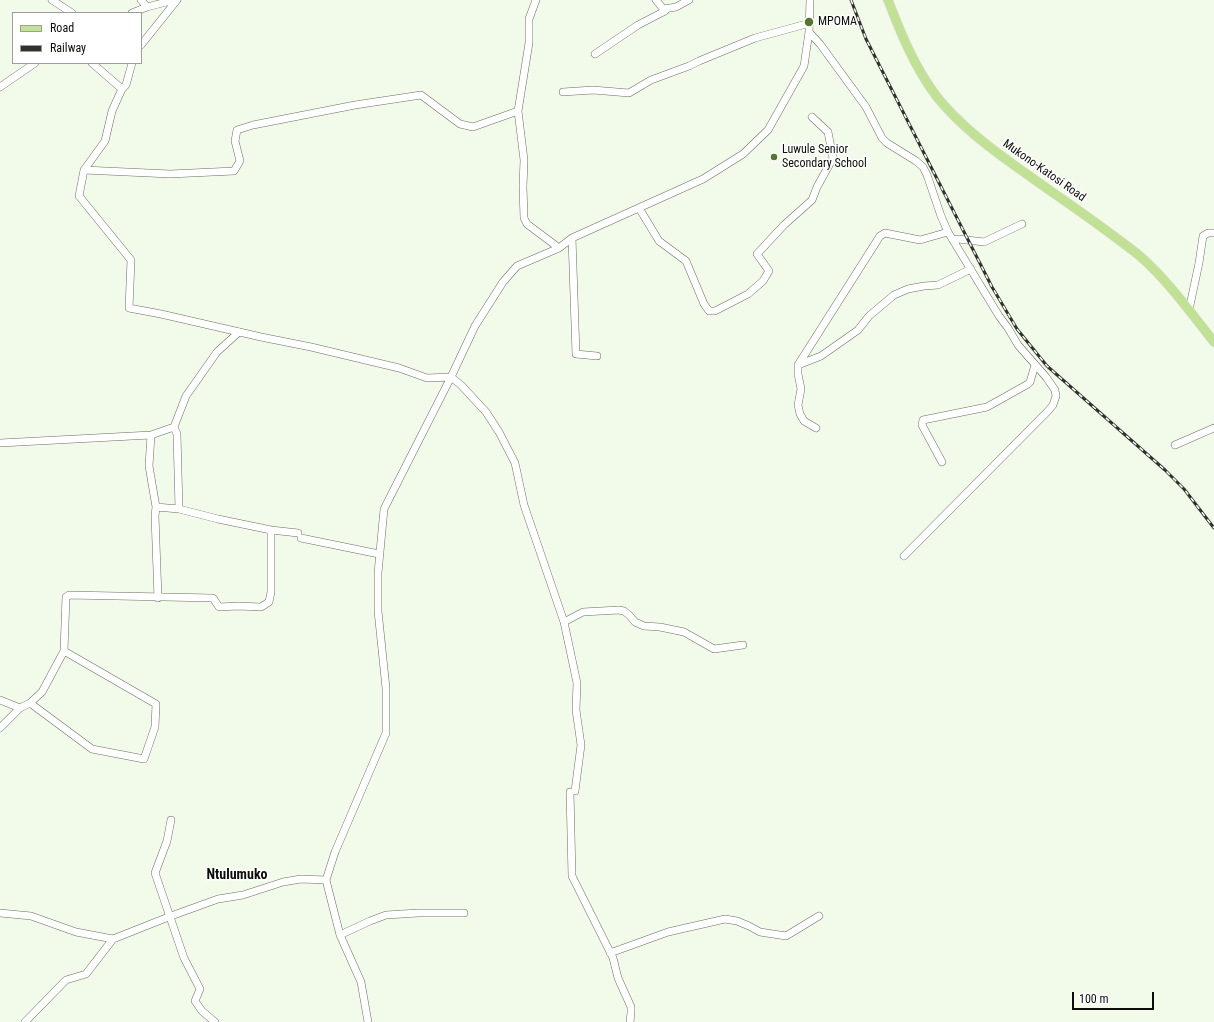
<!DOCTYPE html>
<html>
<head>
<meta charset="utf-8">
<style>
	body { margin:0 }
	#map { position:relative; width:1214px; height:1022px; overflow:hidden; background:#f2faea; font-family:"Roboto Condensed",sans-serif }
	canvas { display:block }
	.legend { position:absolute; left:12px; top:12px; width:130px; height:52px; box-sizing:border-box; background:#fff; border:1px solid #9d9e9c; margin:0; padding:5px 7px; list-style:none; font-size:12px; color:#0a0d08 }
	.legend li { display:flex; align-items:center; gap:8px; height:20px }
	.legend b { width:20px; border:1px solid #9d9e9c }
	.scale { position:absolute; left:1072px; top:992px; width:82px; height:18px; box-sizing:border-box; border:2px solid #0a0d08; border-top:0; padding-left:5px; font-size:12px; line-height:14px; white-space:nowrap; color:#0a0d08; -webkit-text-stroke:3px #fff; paint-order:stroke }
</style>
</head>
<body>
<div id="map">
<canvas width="1214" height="1022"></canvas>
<ul class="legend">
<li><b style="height:5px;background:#c1e295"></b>Road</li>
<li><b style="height:5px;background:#2e322b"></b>Railway</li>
</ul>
<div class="scale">100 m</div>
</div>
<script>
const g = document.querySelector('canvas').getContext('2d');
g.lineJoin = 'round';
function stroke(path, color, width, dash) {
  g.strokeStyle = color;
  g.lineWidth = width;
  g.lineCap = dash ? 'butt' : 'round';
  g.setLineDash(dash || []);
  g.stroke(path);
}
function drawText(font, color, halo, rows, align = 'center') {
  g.font = font + ' "Roboto Condensed",sans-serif';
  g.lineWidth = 3;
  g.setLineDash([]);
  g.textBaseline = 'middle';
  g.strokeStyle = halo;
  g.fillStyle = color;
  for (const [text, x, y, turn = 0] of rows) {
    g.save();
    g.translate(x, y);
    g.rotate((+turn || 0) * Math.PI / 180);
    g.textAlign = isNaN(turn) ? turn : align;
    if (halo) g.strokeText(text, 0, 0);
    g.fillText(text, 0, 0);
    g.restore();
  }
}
const minor = new Path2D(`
	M52,0L72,13
	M141,0L147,7
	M536,0L529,19V43L518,111L524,160L523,187L524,218L527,224L559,248
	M656,0L665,11
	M132,13L147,7L174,0
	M809,32L820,44L866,107L882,138L887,143L916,161L923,167L927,175L941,216L948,232L999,316L1008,328L1018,345L1046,377L1055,390L1056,396L1053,405L1048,411L904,556
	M141,45L177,0
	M595,54L638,25L665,11L664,9L676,7L689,0
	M92,63L122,89L126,85L132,63
	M0,87L35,63
	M122,89L112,111L105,141L84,170L79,196L131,260L129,308L161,314L261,337L311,347L399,368L427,378L451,377L461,385L486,412L499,432L515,463L524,505L564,622L577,683L576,710L581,745L575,791
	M563,92L593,90L629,93L651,80L689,66L699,61L755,38L810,23
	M84,170L170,174L234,171L240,161L235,141L237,130L253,125L355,105L421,95L460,124L473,127L518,111
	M639,208L659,241L686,261L704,304L709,311H715L748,294L763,281L769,271L757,254L784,225L812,200L817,187L833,158L828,132L812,117
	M572,238L576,354L597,356
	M953,240L958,239L984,242L1022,224
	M1189,310L1199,263L1203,236L1208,233H1214
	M798,365L821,356L858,330L869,316L894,295L908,289L924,286L938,285L971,269
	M816,428L804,421L800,414L798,405L801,389L798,374V365L880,236L885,233L920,240L948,232
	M151,435L149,466L156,507L155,516L158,598
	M0,443L151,435L174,427
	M1175,445L1214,428
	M942,462L922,425L923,420L987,407L1028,384L1030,382L1035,365
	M156,507L179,509L218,519L271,530L298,533
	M179,509L177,434L174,427L186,396L217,352L239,332
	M301,538L379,554
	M564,622L583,612L619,610L624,611L629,615L635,622L644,626L660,627L684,632L714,649L743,645
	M0,700L20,708
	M30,703L92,749L144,759L155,727L156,704L64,651
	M0,728L20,708L30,703L42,692L64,651L66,597L69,595L213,598L219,607L238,606L261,607L269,602L271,592V530
	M570,792L572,876L613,958L618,978L631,1007V1013L630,1022
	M171,820L167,841L155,873L184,958L200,989L195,1001L202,1011L215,1022
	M0,913L31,916L76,932L113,939
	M340,935L370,921L386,915L418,913H464
	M610,953L668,932L725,919L737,921L749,926L760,932L786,936L819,916
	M25,1022L66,980L86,974L113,939L171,916L218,899L243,895L283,882L301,879L326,880
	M368,1022L361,982L340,935L326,880L335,852L386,733V688L378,611V573L384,509L451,377L475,326L503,282L517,266L559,248L572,238L703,179L743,154L768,130L804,66L809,32L810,0`);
const major = new Path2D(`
	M888,0C901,34 915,68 937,97C959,124 986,145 1014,165C1047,189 1082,212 1115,237C1124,244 1133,250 1141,257C1169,282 1191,313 1214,342`);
stroke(minor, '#686f61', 8);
stroke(major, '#dddddc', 10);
stroke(minor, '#fff', 7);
stroke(major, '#c1e295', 9);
const rail = new Path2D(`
	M851,0L866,39L992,287L1017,329L1047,366L1165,470L1184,489L1214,528`);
stroke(rail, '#2e322b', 3);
stroke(rail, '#fff', 1.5, [4.5]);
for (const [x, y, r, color] of [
	[809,22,5,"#56762d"],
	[774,157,4,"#56762d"]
]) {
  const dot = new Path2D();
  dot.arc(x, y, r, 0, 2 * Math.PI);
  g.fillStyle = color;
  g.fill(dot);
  stroke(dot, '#fff', 1.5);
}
drawText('12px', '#0a0d08', '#fff', [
	["MPOMA",818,22],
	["Luwule Senior",782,150],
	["Secondary School",782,164]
], 'left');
drawText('12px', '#0a0d08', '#fff', [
	["Mukono-Katosi Road",1044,171,35]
]);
drawText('bold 14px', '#0a0d08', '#fff', [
	["Ntulumuko",237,875]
]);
</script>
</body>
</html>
